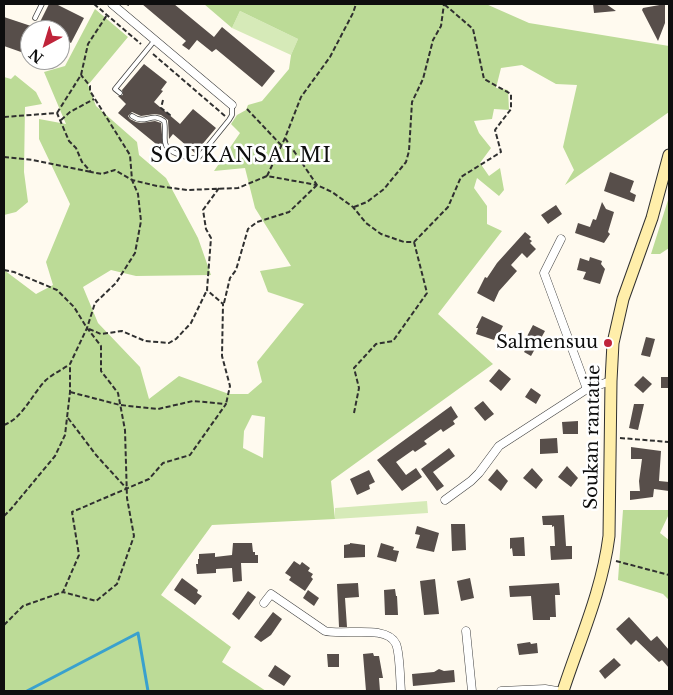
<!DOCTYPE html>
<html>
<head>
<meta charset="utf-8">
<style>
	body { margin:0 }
	#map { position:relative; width:673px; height:695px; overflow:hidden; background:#fffaef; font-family:"Libre Baskerville",serif }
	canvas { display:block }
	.frame { position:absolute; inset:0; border:5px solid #0e0e0e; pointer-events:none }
	.north { position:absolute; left:20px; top:20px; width:50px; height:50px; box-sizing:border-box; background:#fff; border:1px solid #9f9f9f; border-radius:50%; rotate:219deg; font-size:14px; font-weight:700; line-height:20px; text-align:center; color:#0e0e0e }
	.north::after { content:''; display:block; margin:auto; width:18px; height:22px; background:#bf243a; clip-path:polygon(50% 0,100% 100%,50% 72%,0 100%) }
</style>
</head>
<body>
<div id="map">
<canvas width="673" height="695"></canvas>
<div class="frame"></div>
<div class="north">N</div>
</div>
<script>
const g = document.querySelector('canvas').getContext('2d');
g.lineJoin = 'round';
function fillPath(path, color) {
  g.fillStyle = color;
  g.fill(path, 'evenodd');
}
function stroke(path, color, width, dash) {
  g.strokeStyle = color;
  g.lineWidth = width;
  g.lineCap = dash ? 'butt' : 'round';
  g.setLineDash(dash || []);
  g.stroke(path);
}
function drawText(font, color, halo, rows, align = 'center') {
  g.font = font + ' "Libre Baskerville",serif';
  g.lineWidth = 5;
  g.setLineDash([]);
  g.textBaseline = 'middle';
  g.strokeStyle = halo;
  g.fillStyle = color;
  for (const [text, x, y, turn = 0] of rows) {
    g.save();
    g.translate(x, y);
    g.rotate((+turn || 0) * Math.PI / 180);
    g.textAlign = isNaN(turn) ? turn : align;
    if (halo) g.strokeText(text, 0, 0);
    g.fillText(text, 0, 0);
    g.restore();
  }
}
fillPath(new Path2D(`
	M240,11L298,39L291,55L232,28Z
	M427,501L428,513L335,519V508Z`), '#d6eab8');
fillPath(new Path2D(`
	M204,4H486L529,23L669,46V112L565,185L574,170L563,147L577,85L556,84L522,65L501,68L496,88L508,90L509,110L494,109L492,119L474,121L479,133L491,148L480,163L489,176L500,168L504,190L499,196L477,178L474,188L487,206V224L502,231L438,314L493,364L331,481L335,519L212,525L161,595L231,647L222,662L266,691H4V270L36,294L53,285L46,262L70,204L39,139V119L66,124L44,72L65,66L95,9L128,37L88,85L96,106L137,142L139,155L166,178L198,238L211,275L136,276L111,270L83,287L98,323L140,367L149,399L179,376L229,394H248L262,382L257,362L304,304L268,292L260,271L291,266L255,208L245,168L214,171L240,133L231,124L237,115L246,110L248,105L262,101L289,69L291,55L298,39L240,11L232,28ZM252,415L265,417L263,458L243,448L244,431Z
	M15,75L36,92L42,104L25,107L24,172L28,202L16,212L4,215V77L11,79Z
	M669,197V248L660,254H651Z
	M623,510H669V514L660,533L669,540V600L663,594L618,580Z`), '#bcdb97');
stroke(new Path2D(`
	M27,691L138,633L148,691`), '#39a1ce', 3);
fillPath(new Path2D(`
	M49,4H56L84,18L71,43L60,37V30H47L38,26Z
	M142,4H174L214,37L222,27L275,71L262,87L216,49L212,52L197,40L189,50L182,45L186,41Z
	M593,4H606L616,11L594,13Z
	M665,4V23L658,41L642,10L643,8Z
	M4,17L31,26L21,52L4,46Z
	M144,64L167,82L161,90L163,91L154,102L180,124L193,109L216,128L195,153L173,134L169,139L168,120L161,115L155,114L141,116L132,112L128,116L130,119L136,122L141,123L155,121L161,123L163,146L161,148L118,113L126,104L118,96L123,95L122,90Z
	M610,172L634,181L630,192L636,195L634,202L604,191Z
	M602,202L606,209L614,212L608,232L610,234L604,243L575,233L578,223L590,227L593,219L596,220Z
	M556,205L562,214L548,224L541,215Z
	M525,232L531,237L529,239L532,241L530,243L536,249L527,258L522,253L511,265L517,271L499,291L494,302L477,293L485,277L487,278L497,263Z
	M590,257L602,261L601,264L605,269L600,284L583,279L586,272L577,270L580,258L589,261Z
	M482,316L503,326L499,334L497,333L494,340L476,334L478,328H476Z
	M533,325L545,331L531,356L524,352L529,343L525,340Z
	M646,337L655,339L650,357L641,355Z
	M499,369L511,379L501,391L489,381Z
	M643,376L652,384L643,393L634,385Z
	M661,377H669V388H661Z
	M531,388L541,395L536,404L525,397Z
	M483,401L494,414L485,421L474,408Z
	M634,404H644L638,430L629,428Z
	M451,406L458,417L453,421L455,424L443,432L441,429L424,441L427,444L415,452L413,450L396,462L406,475L416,468L422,477L402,491L377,460Z
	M578,421V434H563L562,422Z
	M557,438L558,453L540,454V439Z
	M631,447L661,451L659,481L669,482V491L654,489L653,497L630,500V491H640V492L639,481L642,459H631Z
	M449,448L455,456L433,472L444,486L437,491L421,469Z
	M567,466L578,478L571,487L558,477Z
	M532,468L543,480L536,489L523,478Z
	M497,469L508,481L501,491L488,480Z
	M369,470L375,482L369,485L370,489L357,495L350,479Z
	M564,515L566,546H572V559L551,560L550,546H555L554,526L552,527V525H543L542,516Z
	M451,524H465L466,550L452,551Z
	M417,526L439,533L434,552L416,548L420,535L415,534Z
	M524,537L525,556H513L512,548L510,549V538Z
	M233,543H252L253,552H255V555H258V563H241L242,581L233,582L232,568L216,569V573L197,574L196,564H198V559H199V554L215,553V557L232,555Z
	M350,543L365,545V557L344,558V545L350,544Z
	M381,543L394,547L393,550L399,551L396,562L377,557Z
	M294,561L300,565L302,562L310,568L308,571L313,574L311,577L313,579L305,591L289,580L291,577L285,573Z
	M182,578L198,590L197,593L202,596L195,605L174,590Z
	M470,578L474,598L461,601L457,581Z
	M435,579L439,614L424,615L420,581Z
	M358,583L359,597L345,598L347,627H339L337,584Z
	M559,583L560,595H555L556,617H550V620H533L531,596L510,597L509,586Z
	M395,589L396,596H397L398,615H385L384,590Z
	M308,590L319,598L314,606L303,598Z
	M248,591L256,597L239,620L232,614Z
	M273,612L282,619L271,635L261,642L254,637Z
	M629,617L651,641L657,636L669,650V668L662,660L659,662L636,640L631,645L616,629Z
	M530,642L531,644L537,643L538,653L519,655L517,644Z
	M373,653L374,656H379L383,678H379L380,691H366L363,654Z
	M327,654H339V667H328Z
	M614,658L621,665L605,679L599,671Z
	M275,665L291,676L284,686L268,676Z
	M439,669L444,671L454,670L455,682L413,686L412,674L434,672Z`), '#574e4a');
const lane = new Path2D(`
	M35,18L42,4
	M120,93L115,89L155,40
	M132,116C146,126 151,111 164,121C166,128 164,135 165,142C166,153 190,160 199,157L229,120L232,115V105`);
const street = new Path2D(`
	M112,4L232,105
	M561,239L544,273L587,389
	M445,500L471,481L479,473L499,446L587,389L611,381
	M264,603L271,594L325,631C343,636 387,624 396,644C400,653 400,680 401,691
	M466,631L472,691
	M501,691L545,689L557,691`);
const secondary = new Path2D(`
	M563,691C580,639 602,591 609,536L611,381L613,343L623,299L652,218L669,155`);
stroke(lane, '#414141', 5.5);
stroke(street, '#414141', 9);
stroke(secondary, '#303030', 13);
stroke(new Path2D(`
	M94,4L141,44
	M127,4L129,5
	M153,54L225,116
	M163,100L161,108L170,115L168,117
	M247,109L281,145
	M57,113L81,75L88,44L107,15
	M4,117L57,113L69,141L76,148L82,162L91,172L102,174L115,170L132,180L157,186L187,190L238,188L267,176L317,185
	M61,120L70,112L94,99
	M285,138L317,185L332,192L353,207L366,223L381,234L404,242H414L448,207L461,177L501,152L495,130L511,109V94L484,79L473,29L444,4
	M4,157L33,160L91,172
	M267,176L285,138L301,97L330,57L353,13L356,4
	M219,188L203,210L206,229L211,238L207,290L223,304L222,356L230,386L226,404
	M354,207L367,202L384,189L406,162L409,151L412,102L423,79L433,40L441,26L444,4
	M4,270L14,272L57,290L74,307L87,328L101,346V371L118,393L125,430L127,498L134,536L117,584L96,601L63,592
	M224,303L230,278L236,270L248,229L257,222L289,212L317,185
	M89,329L101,334L122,331L145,341L169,343L176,339L191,323L207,290
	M354,413L359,388L354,368L376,344L393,341L427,293L414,242
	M68,418L96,455L127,489
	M4,425C23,418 32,394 46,380C53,374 61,370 69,365
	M620,438L669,442
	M4,516L11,509L55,456L65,435L70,392V364L87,328L95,303L116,283L135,253L141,221L138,194L132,180L130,155L90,91V86L81,75
	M616,561L669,575
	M4,625L23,606L63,592L79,555L72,512L149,479L163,463L190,455L226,404L193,401L158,409L120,405L70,392`), '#303030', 2, [5, 2.5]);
stroke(lane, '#fff', 4);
stroke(street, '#fff', 8);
stroke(secondary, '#fea', 11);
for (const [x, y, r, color] of [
	[608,343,5,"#bf243a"]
]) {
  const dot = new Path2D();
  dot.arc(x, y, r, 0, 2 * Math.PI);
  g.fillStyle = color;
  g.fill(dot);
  stroke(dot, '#fff', 2);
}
drawText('18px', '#0e0e0e', '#fff', [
	["Salmensuu",598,343]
], 'right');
drawText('18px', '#0e0e0e', '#fff', [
	["Soukan rantatie",593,437,-89]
]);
g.letterSpacing = '1px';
drawText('20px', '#0e0e0e', '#fff', [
	["SOUKANSALMI",241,156]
]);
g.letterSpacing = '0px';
</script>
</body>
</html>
